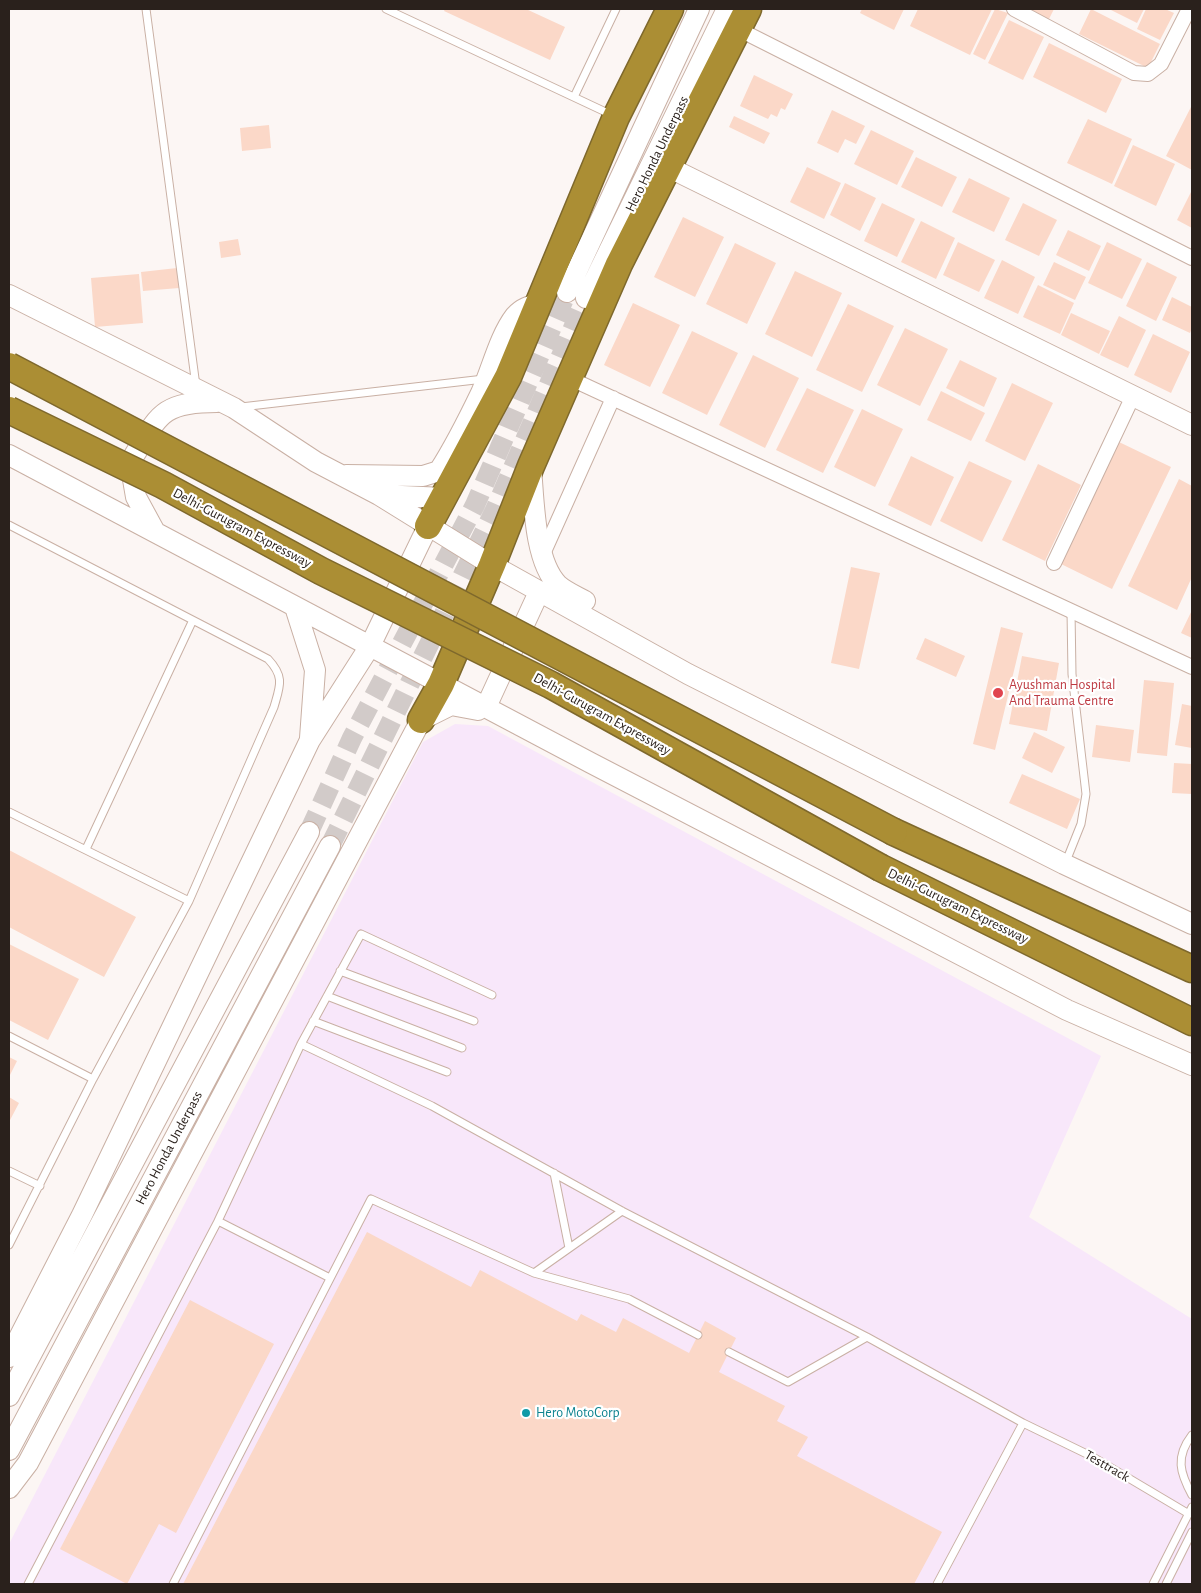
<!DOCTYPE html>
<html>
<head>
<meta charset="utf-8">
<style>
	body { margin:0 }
	#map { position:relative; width:1201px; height:1593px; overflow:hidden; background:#fcf6f4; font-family:"Alegreya Sans",sans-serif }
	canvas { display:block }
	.frame { position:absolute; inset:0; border:10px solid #2a211c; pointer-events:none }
</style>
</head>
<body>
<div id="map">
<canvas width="1201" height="1593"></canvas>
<div class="frame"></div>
</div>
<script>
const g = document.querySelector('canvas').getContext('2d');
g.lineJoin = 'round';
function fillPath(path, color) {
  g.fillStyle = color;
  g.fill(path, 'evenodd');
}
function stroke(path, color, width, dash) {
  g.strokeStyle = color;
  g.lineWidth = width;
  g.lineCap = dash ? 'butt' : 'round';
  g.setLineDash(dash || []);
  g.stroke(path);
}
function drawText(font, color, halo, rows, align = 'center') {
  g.font = font + ' "Alegreya Sans",sans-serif';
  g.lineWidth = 4.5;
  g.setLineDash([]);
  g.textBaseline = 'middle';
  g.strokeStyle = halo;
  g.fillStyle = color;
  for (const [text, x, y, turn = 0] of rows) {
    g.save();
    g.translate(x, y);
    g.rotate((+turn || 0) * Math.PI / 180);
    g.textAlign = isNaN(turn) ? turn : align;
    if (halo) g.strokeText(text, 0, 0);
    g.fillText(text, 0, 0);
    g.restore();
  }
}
fillPath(new Path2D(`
	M455,724L488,726L1101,1056L1029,1217L1192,1319V1584H9V1544L423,742Z`), '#f8e7fa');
fillPath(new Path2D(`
	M445,9H526L565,27L550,60L444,11Z
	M862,9H904L894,30L860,13Z
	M918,9H992L970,55L910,26Z
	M995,9L1008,13L985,60L973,54Z
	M1025,9H1054L1047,23Z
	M1091,9L1160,44L1148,68L1079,34Z
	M1109,9H1144L1137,23Z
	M1146,9H1165L1174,13L1160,40L1137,29Z
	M1009,20L1044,37L1023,80L988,63Z
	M1049,43L1122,79L1106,113L1033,77Z
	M754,75L793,94L785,110L781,108L777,117L771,114L768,119L740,106Z
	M1192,105V170L1166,156Z
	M832,110L865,126L856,144L845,139L838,153L817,143Z
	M734,116L770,133L764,144L729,127Z
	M1088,119L1132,139L1112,184L1067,163Z
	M269,125L271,148L242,151L240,128Z
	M871,130L914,151L897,185L854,164Z
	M1133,145L1175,164L1156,206L1114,186Z
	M916,157L957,177L942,207L901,187Z
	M807,167L841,183L824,219L790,202Z
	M969,178L1010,198L994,232L952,212Z
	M845,183L876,198L860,231L830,215Z
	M1192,190V228L1177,220Z
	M882,203L915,219L897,257L864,241Z
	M1023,203L1057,220L1039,256L1005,240Z
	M683,217L724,237L695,297L654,277Z
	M921,221L955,238L936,279L901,262Z
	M1068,230L1101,246L1089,271L1056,255Z
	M238,239L241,255L221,258L219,242Z
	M958,242L995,260L979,292L943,275Z
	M1107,242L1142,259L1122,299L1088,283Z
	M735,243L776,263L747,324L706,304Z
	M1002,260L1035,277L1018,314L984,298Z
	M1054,262L1086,277L1075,300L1043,285Z
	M1147,262L1177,277L1156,321L1126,306Z
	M177,268L179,288L143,291L141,272Z
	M795,271L842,293L812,357L765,334Z
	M139,274L143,323L95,327L91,278Z
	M1038,285L1074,303L1060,334L1023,317Z
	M1172,297L1192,307V328L1190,333L1162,320Z
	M633,303L680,325L650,387L604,365Z
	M848,304L894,326L862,392L816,370Z
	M1071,313L1110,331L1099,354L1061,335Z
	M1119,316L1146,330L1128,368L1100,355Z
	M905,328L948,349L920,406L877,385Z
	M692,331L738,353L707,415L662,393Z
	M1153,334L1190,352L1171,393L1134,375Z
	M753,355L799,378L765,448L719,425Z
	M960,360L997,378L984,407L946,388Z
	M1012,383L1053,403L1025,461L985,441Z
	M807,388L854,410L823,473L776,450Z
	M941,391L985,413L971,441L927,420Z
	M862,409L903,429L875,487L834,467Z
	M1119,442L1171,467L1112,589L1061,564Z
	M911,456L954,477L931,526L888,505Z
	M969,461L1012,481L982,542L940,521Z
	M1038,464L1081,485L1045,561L1002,540Z
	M1179,479L1192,486V577L1177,610L1128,586Z
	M851,567L880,573L859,669L831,663Z
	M1192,610V638L1181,633Z
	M1001,627L1023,633L995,750L973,744Z
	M925,638L965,656L956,677L916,659Z
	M1022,656L1059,663L1047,731L1009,724Z
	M1144,680L1174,683L1167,756L1137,753Z
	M1182,704L1192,706V748L1175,745Z
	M1096,725L1134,730L1130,762L1092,757Z
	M1034,732L1065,747L1052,773L1022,758Z
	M1174,763L1192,764V794L1172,793Z
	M1022,774L1080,799L1067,829L1009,803Z
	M9,850L136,917L104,977L9,927Z
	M9,944L79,979L48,1040L9,1020Z
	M9,1057L17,1061L9,1077Z
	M9,1097L19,1103L9,1122Z
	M367,1232L471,1287L480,1270L577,1321L581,1314L616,1332L623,1318L689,1353L705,1321L736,1338L719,1372L785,1406L777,1421L808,1437L797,1456L942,1532L914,1584H183Z
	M190,1300L274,1344L176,1533L159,1524L127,1584L60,1549Z`), '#fbd8c8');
stroke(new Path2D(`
	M309,832L352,738L475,505L567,292
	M330,846L495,510L586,298`), '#d2cbc9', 20, [20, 10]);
const lane = new Path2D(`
	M146,9L196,386
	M386,9L612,115
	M574,97L616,9
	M241,407L484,379
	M9,525L268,659C285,677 280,686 274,707L189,901L93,1079L9,1245
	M9,812L189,901
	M86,849L192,622
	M1065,864L1081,824L1086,794L1072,674L1071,611
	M340,971L474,1021
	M492,995L361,934L301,1044L432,1106L622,1211L867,1337L788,1382L729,1352
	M327,996L462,1048
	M313,1021L447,1072
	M9,1036L93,1079
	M9,1171L40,1186
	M554,1173L569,1248
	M218,1221L301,1044
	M534,1273L622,1211
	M867,1337L1023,1423L937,1584
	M1023,1423L1093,1457L1189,1514
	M1192,1435C1175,1457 1180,1473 1192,1495
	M28,1584L218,1221L330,1278
	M173,1584L371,1199L534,1273L629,1299L698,1335
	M1153,1584L1192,1507
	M1166,1584L1192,1532`);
const street = new Path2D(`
	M1014,9L1134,73L1148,74L1161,64L1189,9
	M738,29L1192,258
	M569,378L1192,667
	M543,554L613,398
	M1054,563L1133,396`);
const secondary = new Path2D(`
	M668,167L1192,425
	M567,292L699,9
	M9,295L234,408L316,462L379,495L492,565L688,674L1064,864L1192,924
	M586,298L727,9
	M9,455L591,763L1067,1010L1192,1065
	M531,468C534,500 534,561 558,585C566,592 576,596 585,601
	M346,475L423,476L439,471C455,446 468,420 481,393C492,369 499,337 515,316C522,308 529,306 539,304
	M381,495L443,498
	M155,532L136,497L130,462C159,416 159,402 217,402
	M295,607L315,670L310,738
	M486,707L539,592
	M9,1357L82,1215L310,740L370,646L428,526
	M9,1396L309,832
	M9,1450L330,846
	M9,1488L28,1463L421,720L451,705L478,710`);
const highway = new Path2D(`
	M428,526L508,377L616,117L670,9
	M421,720L441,684L492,565L531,466L619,264L748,9
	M894,832L1192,969
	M881,868L1192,1022`);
stroke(lane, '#c9b0a4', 9);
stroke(street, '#c9b0a4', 16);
stroke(secondary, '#c9b0a4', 22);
stroke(highway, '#7e682c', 29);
stroke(lane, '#fff', 7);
stroke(street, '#fff', 14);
stroke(secondary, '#fff', 20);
stroke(highway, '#ab8e34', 26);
const highwayBridge = new Path2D(`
	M9,366L894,832
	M9,410L163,485L321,571L551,685L881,868`);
stroke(highwayBridge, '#7e682c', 29, []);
stroke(highwayBridge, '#ab8e34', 26);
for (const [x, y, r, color] of [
	[998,693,6,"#e0444e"],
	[526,1413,5,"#0f9aa8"]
]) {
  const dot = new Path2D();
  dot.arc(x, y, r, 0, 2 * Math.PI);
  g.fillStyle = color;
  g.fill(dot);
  stroke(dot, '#fff', 2);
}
drawText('14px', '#2a211c', '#fff', [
	["Hero Honda Underpass",657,154,-64],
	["Delhi-Gurugram Expressway",242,528,28],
	["Delhi-Gurugram Expressway",602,714,29],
	["Delhi-Gurugram Expressway",958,906,26],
	["Hero Honda Underpass",169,1148,-62],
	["Testtrack",1107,1466,30]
]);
drawText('14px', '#be3a42', '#fff', [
	["Ayushman Hospital",1009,685],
	["And Trauma Centre",1009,701]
], 'left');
drawText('14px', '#0d838f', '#fff', [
	["Hero MotoCorp",536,1413]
], 'left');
</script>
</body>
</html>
